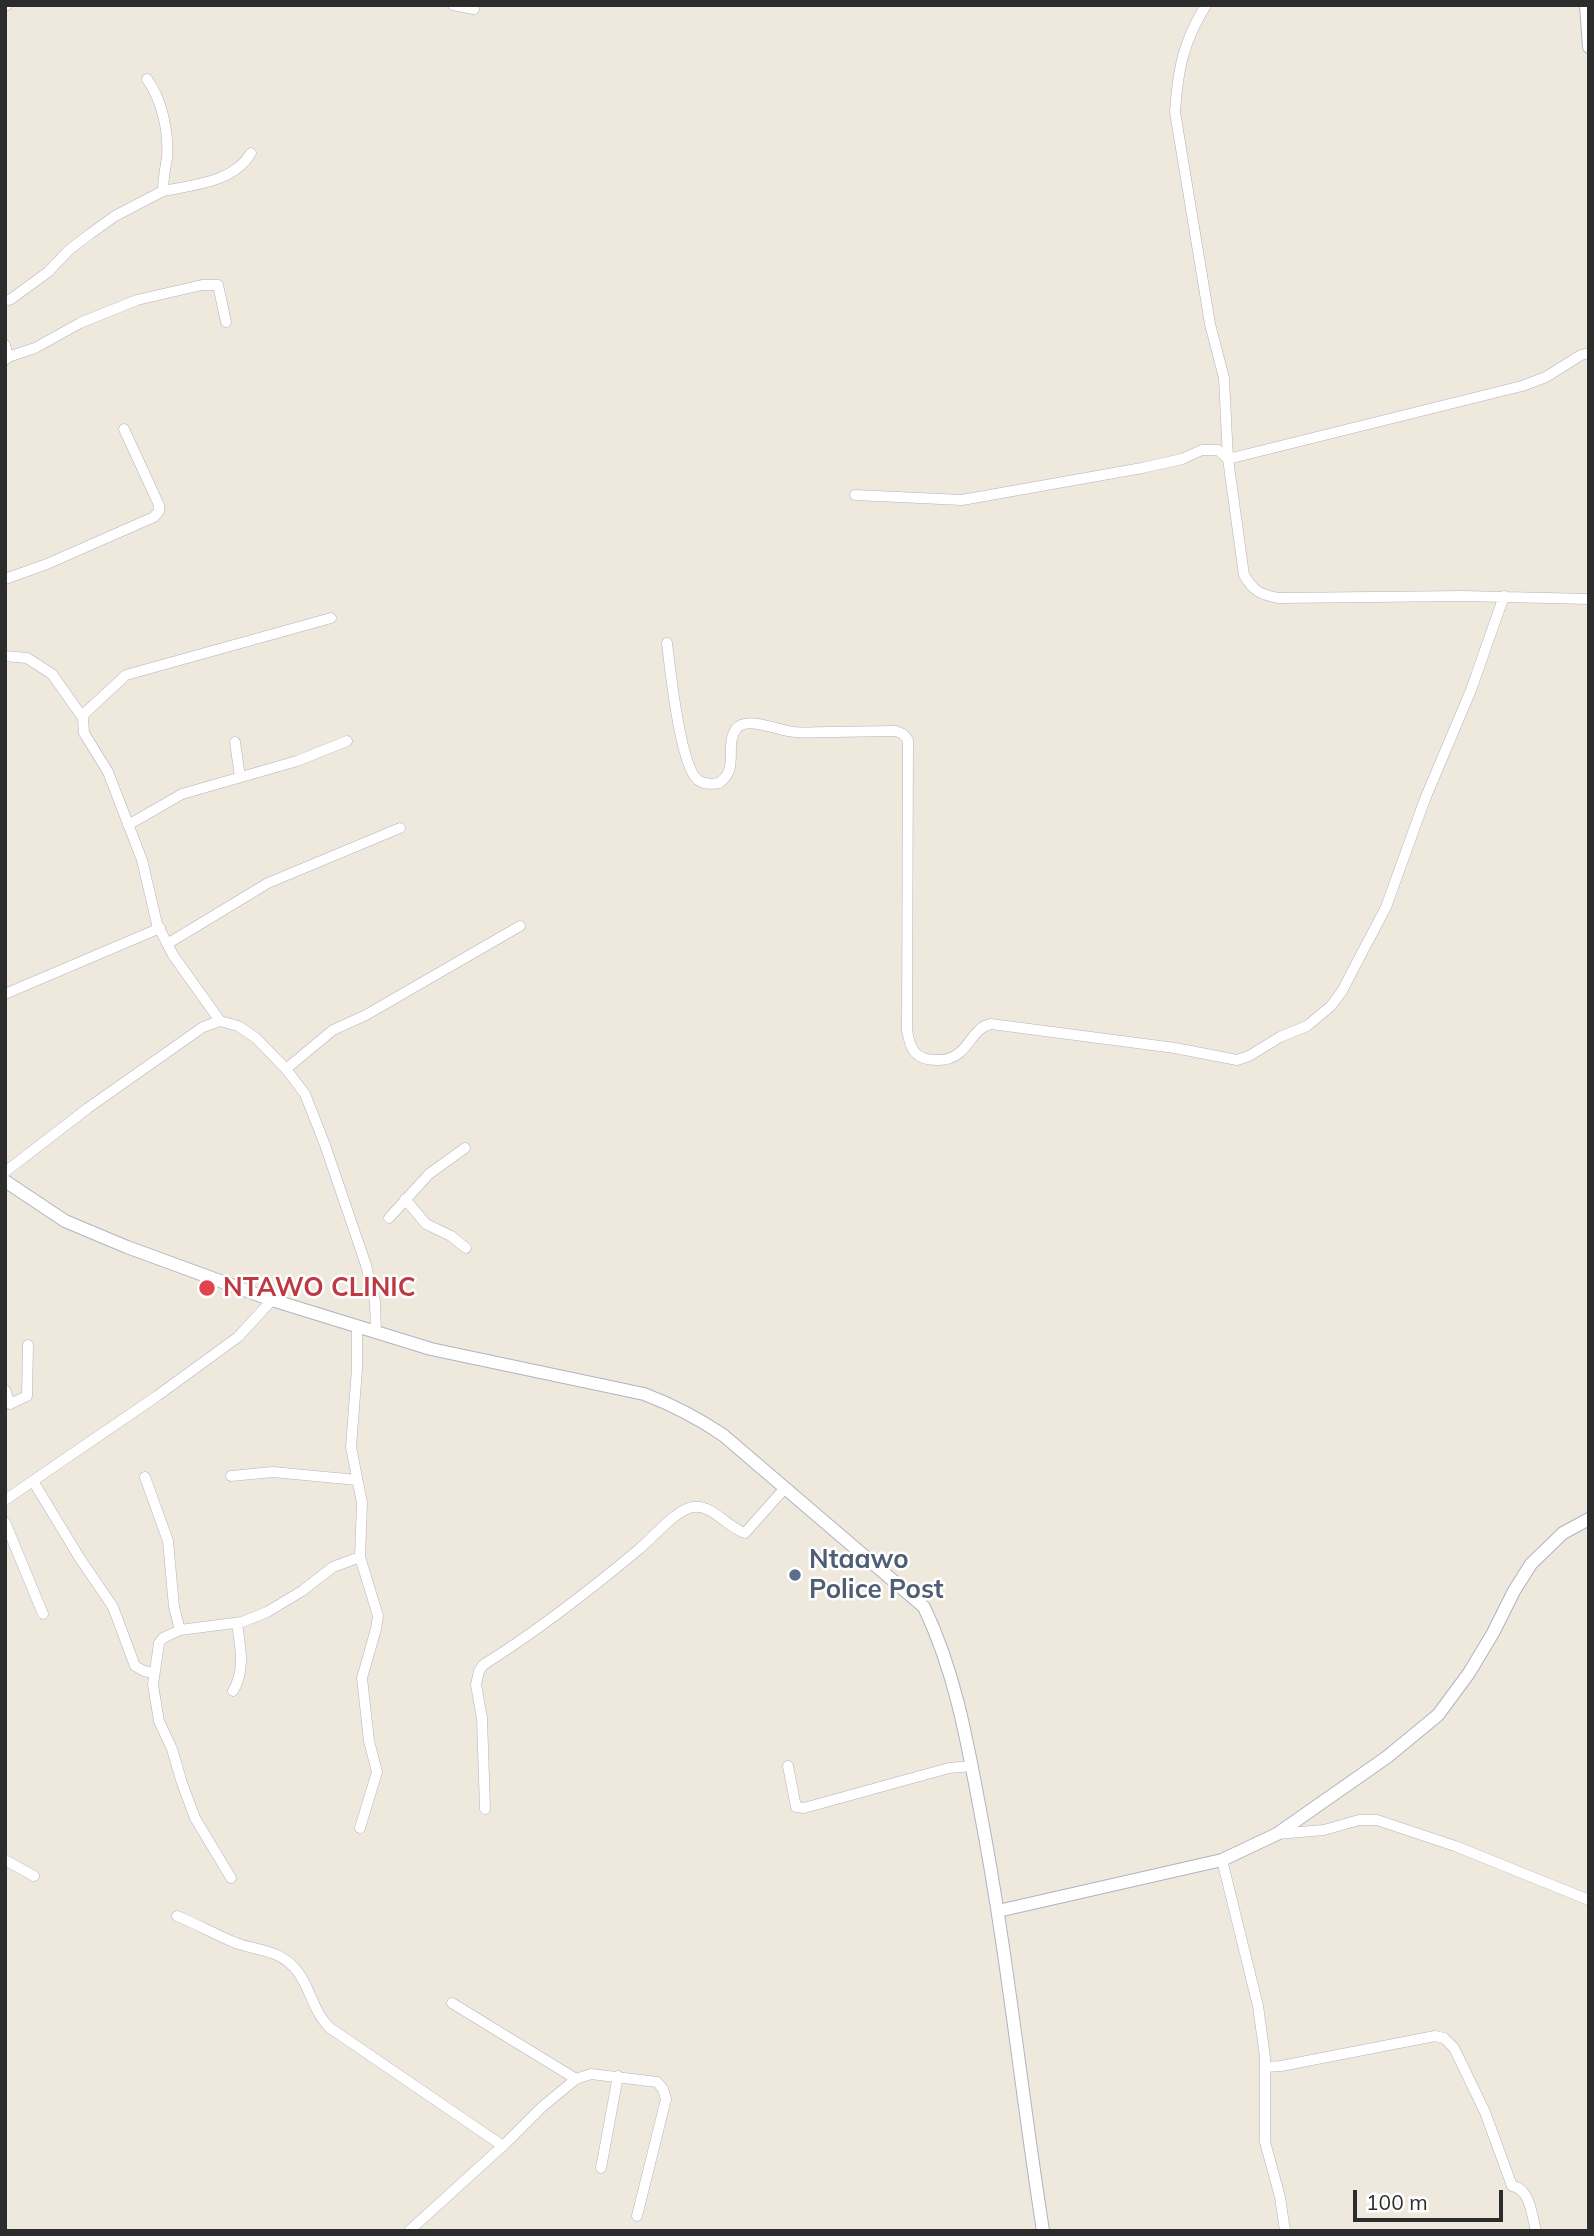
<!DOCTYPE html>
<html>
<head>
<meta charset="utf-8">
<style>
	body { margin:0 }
	#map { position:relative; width:1594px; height:2236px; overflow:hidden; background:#eee8dd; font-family:Mulish,sans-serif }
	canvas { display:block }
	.frame { position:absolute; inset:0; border:7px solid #2c2c2c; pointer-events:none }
	.scale { position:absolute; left:1353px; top:2190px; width:150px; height:32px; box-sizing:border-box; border:4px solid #2c2c2c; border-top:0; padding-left:9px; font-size:21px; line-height:24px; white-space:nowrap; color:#2c2c2c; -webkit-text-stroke:5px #fff; paint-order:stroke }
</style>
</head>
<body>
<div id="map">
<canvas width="1594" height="2236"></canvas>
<div class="frame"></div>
<div class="scale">100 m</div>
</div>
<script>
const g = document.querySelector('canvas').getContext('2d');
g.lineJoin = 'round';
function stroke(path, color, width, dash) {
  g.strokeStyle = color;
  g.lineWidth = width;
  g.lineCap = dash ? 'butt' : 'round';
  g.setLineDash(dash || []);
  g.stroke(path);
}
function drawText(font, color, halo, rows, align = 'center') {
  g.font = font + ' Mulish,sans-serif';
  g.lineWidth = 5;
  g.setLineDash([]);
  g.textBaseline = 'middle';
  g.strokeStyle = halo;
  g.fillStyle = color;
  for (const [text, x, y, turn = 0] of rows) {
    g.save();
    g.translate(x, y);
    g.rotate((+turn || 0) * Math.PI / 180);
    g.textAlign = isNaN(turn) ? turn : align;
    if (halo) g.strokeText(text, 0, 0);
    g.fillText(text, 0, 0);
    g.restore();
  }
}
const minor = new Path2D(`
	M453,5L474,9
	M1206,5C1183,42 1178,69 1175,112L1210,324L1224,378L1228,459L1244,575C1253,591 1261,595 1279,598L1463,596L1589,599
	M5,6L7,5
	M163,191C194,185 234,182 251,153
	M5,301L11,299L48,272L69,250L90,234L115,216L163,191C163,179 165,169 167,158C169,132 162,100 147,79
	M5,345L8,357L5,360
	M8,357L35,348L80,323L137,300L202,285H218L226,322
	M855,495L962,500L1142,468L1182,459L1202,450H1218L1228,459L1522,386L1546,377L1581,355L1589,353
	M5,579L47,564L154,517L159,511V505L124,429
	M667,643C670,668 680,766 698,780C704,785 712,784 719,783C740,769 724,746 736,729C746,716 775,729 788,731C800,734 814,732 826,732C849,732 872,731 896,731L903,734L908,740L907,1030C910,1050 916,1061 939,1060C946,1060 953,1058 959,1053C971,1044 975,1027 991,1024L1175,1048L1237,1060L1249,1056L1280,1037L1307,1026L1331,1006L1342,991L1386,907L1425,799L1471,690L1504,596
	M5,656L27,658L52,674L83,718
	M235,742L240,777
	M128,825L182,794L297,761L347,741
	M167,944L268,883L400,828
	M5,994L160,928
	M220,1021L173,955L157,924L142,860L108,772L84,733L83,718L85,713L126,675L331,618
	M286,1069L333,1030L366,1015L520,926
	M5,1172L88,1108L203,1027L220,1021L238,1026L256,1038L286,1069L305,1094L325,1145L366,1265L375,1302L376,1333
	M405,1199L426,1224L451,1236L466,1248
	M389,1218L429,1174L465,1148
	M357,1328V1369L351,1447L362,1503L360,1557L378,1616L376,1629L362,1678L369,1741L377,1772L360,1828
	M5,1390L10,1404L27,1396L28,1345
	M231,1476L273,1472L357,1480
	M145,1477L168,1541L174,1607L180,1630
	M33,1481L79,1557L113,1607L135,1666L144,1671L154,1673
	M5,1500L157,1396L238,1337L272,1300
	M5,1522L43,1614
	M233,1691C246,1669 240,1647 237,1623
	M788,1766L796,1807L804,1808L949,1768L972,1766
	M485,1809L482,1718L476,1685L479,1671L483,1665C536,1632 590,1590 638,1550C653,1538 675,1510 693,1507C712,1504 728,1528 745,1533L785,1488
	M1277,1834L1324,1830L1359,1820H1377L1455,1846L1589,1900
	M5,1860L34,1876
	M1222,1860L1258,2006L1265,2057V2142L1280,2197L1285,2231
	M231,1878L195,1818L182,1783L172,1749L159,1721L153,1685L159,1643L163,1638L180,1630L242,1622L267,1612L302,1591L333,1567L360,1557
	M177,1916C197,1924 216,1935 236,1943C261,1952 280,1949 298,1972C311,1990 314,2013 330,2028L503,2146
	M452,2003L576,2079
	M1265,2067L1281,2066L1435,2036L1444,2038L1454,2048L1485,2112L1512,2186C1530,2188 1532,2216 1536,2231
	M601,2168L618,2076
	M409,2231L506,2143L542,2107L576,2079L591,2074L657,2082L663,2089L666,2099L637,2216`);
const tertiary = new Path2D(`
	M1586,5L1589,47
	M5,1181L65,1221L127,1247L272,1300L431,1349L644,1394C673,1405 698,1418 723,1435L924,1607C955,1672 967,1740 980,1810C1007,1950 1021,2091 1043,2231
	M998,1911L1222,1860L1277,1834L1387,1757L1438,1715L1469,1673L1493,1633L1514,1591L1531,1564L1563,1533L1589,1519`);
stroke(minor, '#b1b3c0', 11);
stroke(tertiary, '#b1b3c0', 14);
stroke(minor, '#fff', 10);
stroke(tertiary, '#fff', 12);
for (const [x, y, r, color] of [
	[207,1288,9,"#e0444e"],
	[795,1575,7,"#5c6f8a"]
]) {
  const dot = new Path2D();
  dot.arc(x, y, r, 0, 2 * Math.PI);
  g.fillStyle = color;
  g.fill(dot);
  stroke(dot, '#fff', 2.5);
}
drawText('bold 26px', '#be3a42', '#fff', [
	["NTAWO CLINIC",223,1288]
], 'left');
drawText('bold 26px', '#4e5e75', '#fff', [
	["Ntaawo",809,1560],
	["Police Post",809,1590]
], 'left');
</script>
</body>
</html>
